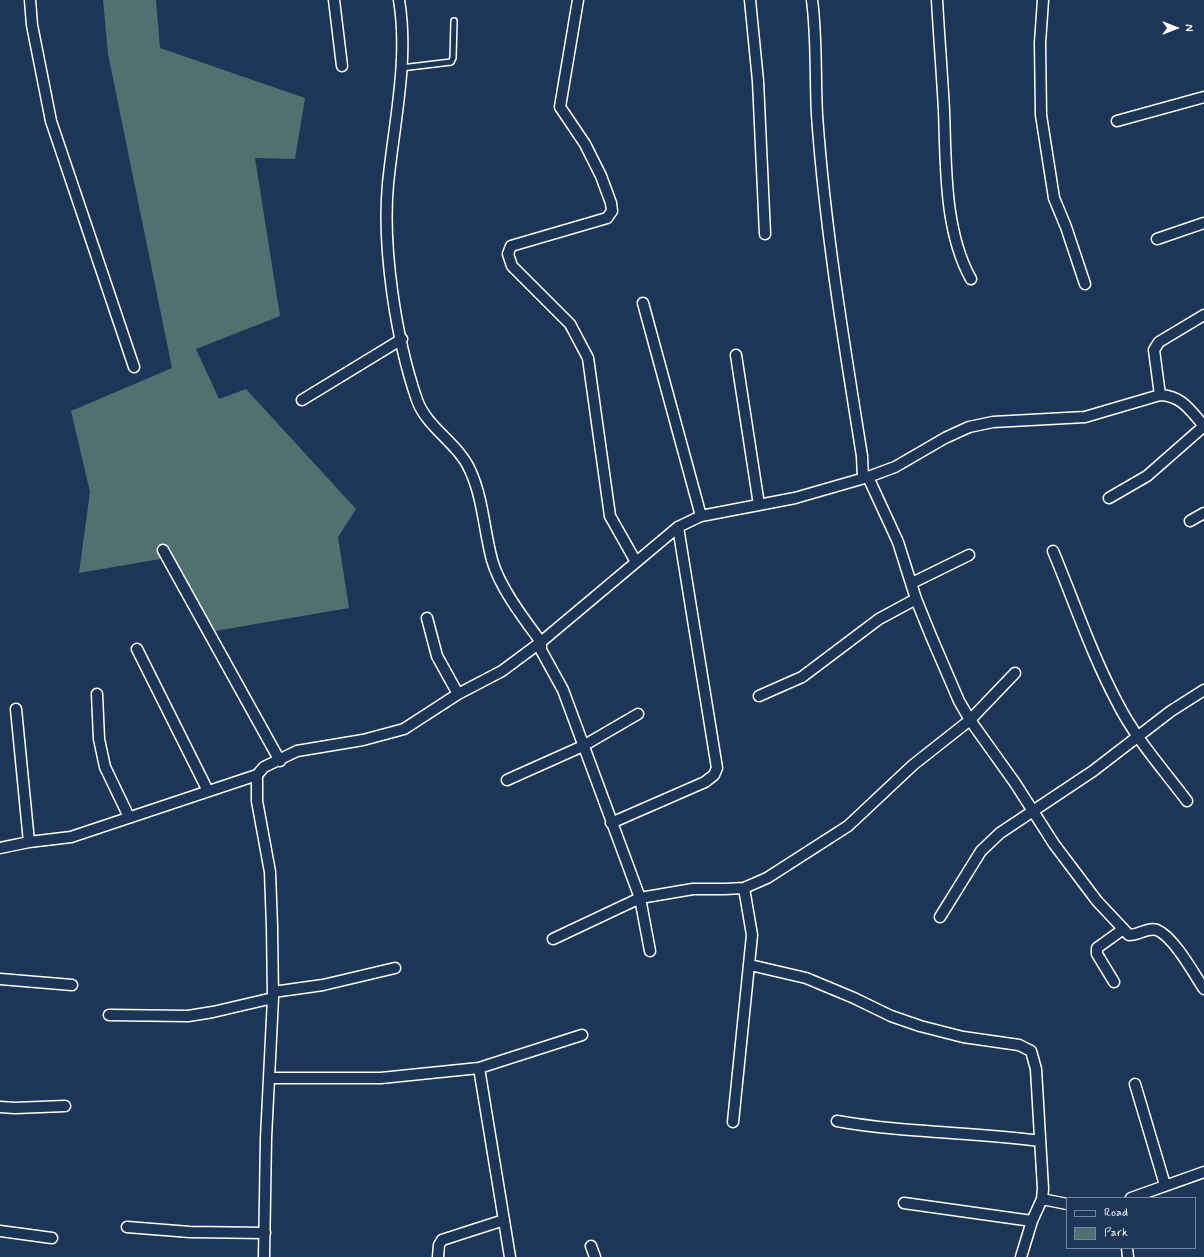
<!DOCTYPE html>
<html>
<head>
<meta charset="utf-8">
<style>
	body { margin:0 }
	#map { position:relative; width:1204px; height:1257px; overflow:hidden; background:#1d3557; font-family:Mynerve,sans-serif }
	canvas { display:block }
	.legend { position:absolute; left:1066px; top:1197px; width:130px; height:52px; box-sizing:border-box; background:#1d3557; border:1px solid #77869a; margin:0; padding:5px 7px; list-style:none; font-size:12px; color:#fff }
	.legend li { display:flex; align-items:center; gap:8px; height:20px }
	.legend b { width:20px; border:1px solid #77869a }
	.north { position:absolute; left:1156px; top:8px; width:40px; height:40px; -webkit-text-stroke:3px #1d3557; paint-order:stroke; rotate:90deg; font-size:11px; font-weight:700; line-height:16px; text-align:center; color:#fff }
	.north::after { content:''; display:block; margin:auto; width:14px; height:18px; background:#fff; clip-path:polygon(50% 0,100% 100%,50% 72%,0 100%) }
</style>
</head>
<body>
<div id="map">
<canvas width="1204" height="1257"></canvas>
<ul class="legend">
<li><b style="height:5px;background:#1d3557"></b>Road</li>
<li><b style="height:11px;background:#517171"></b>Park</li>
</ul>
<div class="north">N</div>
</div>
<script>
const g = document.querySelector('canvas').getContext('2d');
g.lineJoin = 'round';
function fillPath(path, color) {
  g.fillStyle = color;
  g.fill(path, 'evenodd');
}
function stroke(path, color, width, dash) {
  g.strokeStyle = color;
  g.lineWidth = width;
  g.lineCap = dash ? 'butt' : 'round';
  g.setLineDash(dash || []);
  g.stroke(path);
}
fillPath(new Path2D(`
	M103,0H156L160,48L305,98L295,159L255,158L280,316L196,349L219,399L246,389L356,509L338,537L349,608L209,632L166,558L79,573L90,492L71,411L172,368L108,54Z`), '#517171');
const service = new Path2D(`
	M401,68L451,62L453,58L454,21`);
const minor = new Path2D(`
	M30,0L32,25L51,121L134,367
	M334,0L342,66
	M399,0C409,60 394,123 388,184C382,248 396,339 417,400C427,428 458,443 470,470C483,498 484,530 492,560C500,588 524,619 541,642V650L563,690L640,898L650,951
	M578,0L560,107L585,144L601,176L611,203L612,211L607,218L511,246L508,254L512,266L570,324L588,358L610,516L636,562
	M750,0L758,81L765,234
	M812,0C817,38 815,76 817,115C825,229 844,343 862,456L863,478
	M937,0C939,36 942,73 944,110C946,164 944,231 971,279
	M1043,0L1040,43L1041,115L1054,198L1066,227L1085,284
	M1117,121L1204,97
	M1157,239L1204,223
	M643,303L701,516
	M736,355L759,505
	M1160,395L1154,350L1159,342L1204,315
	M302,400L402,339
	M868,477L898,542L916,599L931,636L959,701L970,720L1015,783L1054,844L1097,901L1129,935C1139,935 1148,927 1157,930C1174,937 1194,974 1204,989
	M1109,498L1147,476L1204,426
	M1190,521L1204,513
	M163,550L280,761
	M1053,551C1074,601 1091,653 1117,702C1135,738 1163,769 1187,801
	M912,583L969,555
	M427,618L437,656L458,694
	M137,649L208,791
	M97,694L99,739L105,767L129,817
	M759,696L802,677L879,619L916,599
	M16,709L29,842
	M257,775L264,767L297,751L363,740L404,729L458,694L502,671L541,642L678,527L701,516L795,498L868,477L895,467L945,438L969,427L993,422L1085,417L1160,395C1182,396 1190,410 1204,426
	M507,780L583,746L638,714
	M611,823L705,782L714,775L717,768L678,527
	M0,848L29,842L71,837L257,775V801L270,872L272,927L273,998L266,1138L264,1257
	M940,917L981,851L1000,833L1093,771L1171,711L1204,690
	M553,939L640,898L693,889H725L744,888L767,878L848,826L913,765L970,720L1015,673
	M750,965L806,978L854,998L891,1016L920,1026L963,1037L1019,1045L1031,1051L1036,1069L1043,1189L1042,1199L1032,1221L1021,1257
	M0,979L72,985
	M1114,982L1097,954V948L1122,930
	M273,992L323,985L395,968
	M109,1015L188,1016L213,1012L273,998
	M479,1068L510,1257
	M269,1078H381L479,1068L582,1035
	M1135,1084L1165,1185
	M0,1107L15,1108L65,1106
	M837,1121C904,1133 972,1132 1040,1141
	M733,1122L752,935L744,888
	M1131,1198L1204,1172
	M1042,1199L1067,1204
	M904,1203L1032,1221
	M127,1227L190,1232L265,1233
	M0,1231L52,1238
	M591,1246L595,1257
	M1127,1248L1128,1257
	M438,1257L439,1245L442,1240L504,1220`);
stroke(service, '#fff', 8);
stroke(minor, '#fff', 13);
stroke(service, '#1d3557', 5);
stroke(minor, '#1d3557', 10);
</script>
</body>
</html>
